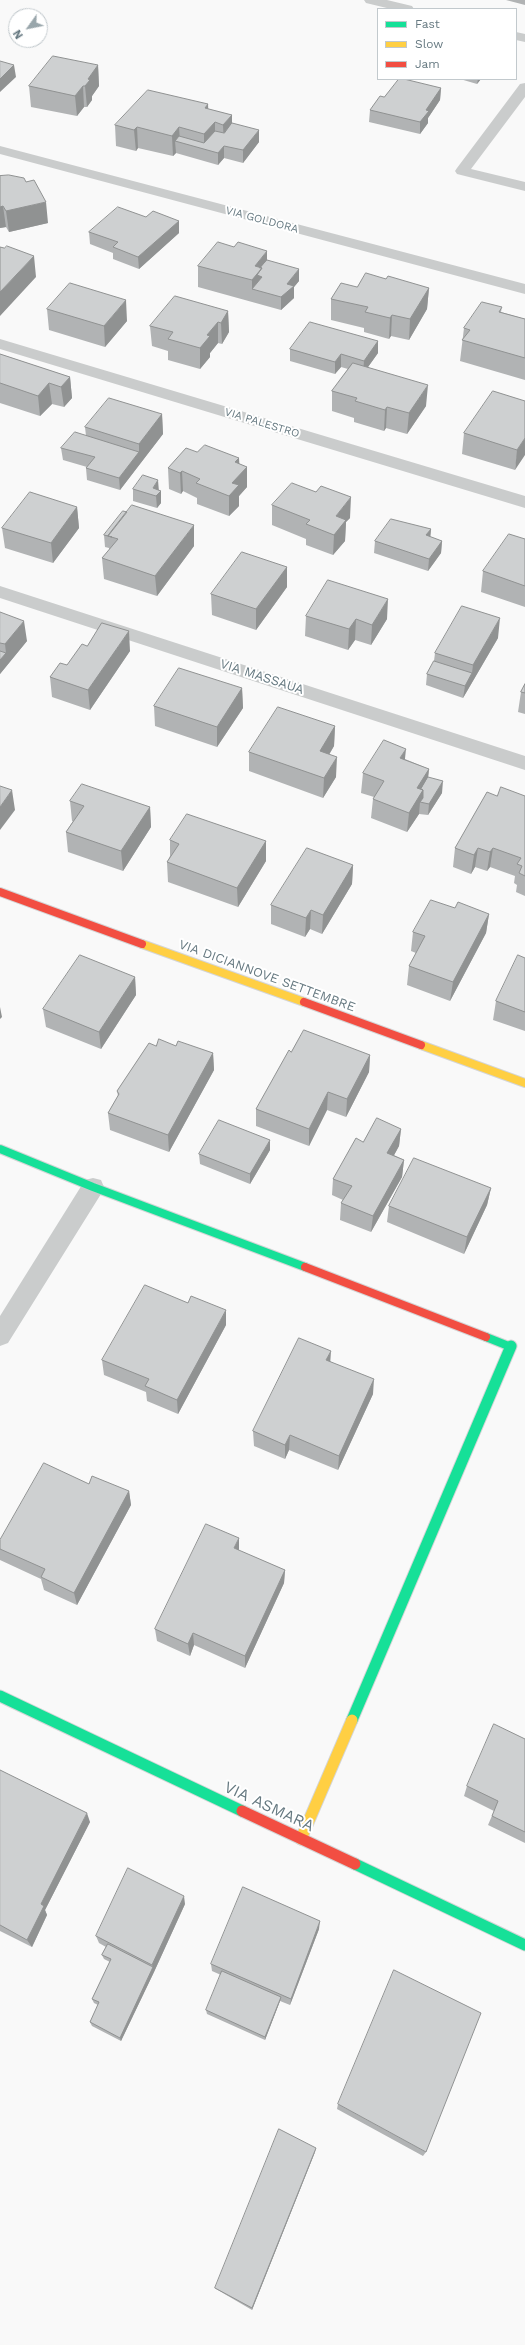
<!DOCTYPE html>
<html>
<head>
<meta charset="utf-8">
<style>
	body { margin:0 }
	#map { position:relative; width:525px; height:2345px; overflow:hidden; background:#f9f9f9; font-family:"Work Sans",sans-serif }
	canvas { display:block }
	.legend { position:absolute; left:377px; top:8px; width:140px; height:72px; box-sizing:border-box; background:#fff; border:1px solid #c2c9cd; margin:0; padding:5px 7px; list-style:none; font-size:12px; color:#667981 }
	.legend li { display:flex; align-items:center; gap:8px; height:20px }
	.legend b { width:20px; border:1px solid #c2c9cd }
	.north { position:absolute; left:8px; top:8px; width:40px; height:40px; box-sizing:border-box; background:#fff; border:1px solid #c2c9cd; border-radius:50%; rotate:237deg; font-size:11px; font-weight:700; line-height:16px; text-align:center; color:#667981 }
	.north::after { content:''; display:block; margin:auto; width:14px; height:18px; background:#99a6ab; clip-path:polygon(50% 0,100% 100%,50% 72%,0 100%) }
</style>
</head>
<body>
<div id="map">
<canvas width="525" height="2345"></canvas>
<ul class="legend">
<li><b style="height:5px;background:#16e098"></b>Fast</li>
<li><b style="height:5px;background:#ffcf43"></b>Slow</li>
<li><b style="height:5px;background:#f24e42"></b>Jam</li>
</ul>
<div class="north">N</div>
</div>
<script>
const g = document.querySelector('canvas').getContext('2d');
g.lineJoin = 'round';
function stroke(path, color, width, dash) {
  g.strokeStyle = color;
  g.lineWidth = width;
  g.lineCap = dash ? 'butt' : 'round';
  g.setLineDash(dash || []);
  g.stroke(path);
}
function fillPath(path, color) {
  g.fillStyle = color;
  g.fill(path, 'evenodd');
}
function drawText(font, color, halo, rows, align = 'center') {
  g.font = font + ' "Work Sans",sans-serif';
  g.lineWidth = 4;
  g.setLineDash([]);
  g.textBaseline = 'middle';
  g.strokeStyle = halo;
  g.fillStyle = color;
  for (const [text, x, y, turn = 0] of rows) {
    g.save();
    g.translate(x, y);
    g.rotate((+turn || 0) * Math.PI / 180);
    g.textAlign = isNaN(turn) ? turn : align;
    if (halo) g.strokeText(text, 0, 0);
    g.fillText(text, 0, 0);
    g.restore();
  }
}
const fastFar1 = new Path2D(`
	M0,1149L93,1187L305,1267
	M486,1337L511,1347`);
const fast = new Path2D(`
	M0,1696L242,1811
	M352,1720L511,1346
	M355,1864L525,1945`);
const slowFar1 = new Path2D(`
	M142,944L304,1002
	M421,1045L525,1083`);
const slow = new Path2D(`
	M301,1839L352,1720`);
const jamFar1 = new Path2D(`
	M0,892L142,944
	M304,1002L421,1045
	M305,1267L486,1337`);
const jam = new Path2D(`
	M242,1811L355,1864`);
stroke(fastFar1, '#d4d5d6', 10);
stroke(fast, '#d4d5d6', 13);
stroke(slowFar1, '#d4d5d6', 10);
stroke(slow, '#d4d5d6', 13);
stroke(jamFar1, '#d4d5d6', 10);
stroke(jam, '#d4d5d6', 13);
fillPath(new Path2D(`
	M364,0H387L412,6L414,9H391L366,3Z
	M516,32L525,34V42L516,40Z
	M525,83V97L471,169L525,182V191L457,174L455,171L457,168L520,84Z
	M0,146L525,284V294L0,154Z
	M0,339L525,496V508L0,349Z
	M0,586L525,756V770L0,598Z
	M93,1178L101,1180L104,1187L101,1194L8,1343L0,1346V1316L85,1180Z`), '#cacccc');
stroke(fastFar1, '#16e098', 8);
stroke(fast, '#16e098', 11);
stroke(slowFar1, '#ffcf43', 8);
stroke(slow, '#ffcf43', 11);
stroke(jamFar1, '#f24e42', 8);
stroke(jam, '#f24e42', 11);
fillPath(new Path2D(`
	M506,0H525V5Z
	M98,65L99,86L92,96V100L87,107H84L77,116L31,107L29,86Z
	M460,79H481L477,84Z
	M441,88L440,100L428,118V123L420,134L369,122L370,110L384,97Z
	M208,104V109L232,115V123L259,142L243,163L224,158L218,165L176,153L173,156L138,148L136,151L116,146L115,125Z
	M0,176L48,223L9,232L6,227L0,228Z
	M146,217L179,221V233L139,269L113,259V253L90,244L89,232Z
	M267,260L299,281L294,287V298L281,310L198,287V266Z
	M386,279L429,288L427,309L409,340L391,336L389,339L364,332V328L331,320V299L357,287Z
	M502,307L501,312L525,319V380L460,361L464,328Z
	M47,309L127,321L105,347L49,330Z
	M228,311L229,332L222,344L218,343L210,353V357L200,369L168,360V351L152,346L150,326Z
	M378,341V353L368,367L426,406L407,434L386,428L384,431L354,422V418L332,411V391L348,369L341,367L335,374L290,361V349Z
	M0,354L70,377L72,398L64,407L52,404L40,416L0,403Z
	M525,401L515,470L462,454L464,433Z
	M162,414L163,434L120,490L87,480L86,468L87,467L63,460L61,448L86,436L85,427Z
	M197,452L240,464L247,467V487L239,496V506L229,516L197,504V498L183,491L181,494L169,489L168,468Z
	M133,489L161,491V503L157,508L133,501Z
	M272,505L350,518L346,522L345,541L333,555L306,545V539L272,525Z
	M77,507L79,528L53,563L5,548L2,528Z
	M127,512L194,546L157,596L104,579L102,558L109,550V548L105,547L104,535Z
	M431,529L430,537L442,541L441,553L428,571L374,553L375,541Z
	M525,539V607L481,592L483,571Z
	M287,567V587L256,630L212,615L211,594Z
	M0,612L27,641L0,674Z
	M306,616L387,619L371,645L355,640L348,650L305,636Z
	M498,638L463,698L426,685L427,674L434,661L435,653Z
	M87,646L130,651L90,710L52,697L50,677L67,665Z
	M525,684V714L518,712L521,692Z
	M242,688L243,708L217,747L155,726L154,706Z
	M335,726L334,746L329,755L336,777L323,798L249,771V752Z
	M405,759L429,769L428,777L442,793L428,815L419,814L407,832L371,818L373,799L374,797L361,793L363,773Z
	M497,796H525V896L516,892L517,885L514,883L515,876L490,867L487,871L475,867L471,874L453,867L455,848Z
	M70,801L150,807L151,827L123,871L68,852L66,832L73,821H72Z
	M170,840L266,841V861L238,907L168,882L167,862L170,856Z
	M353,865L352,884L322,934L310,929L305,937L271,924V905Z
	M455,908L489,914L486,933L450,1001L407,985L409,966L416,953L411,951L413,932Z
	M525,958V1031L493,1020L496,1001Z
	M135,977L136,995L101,1049L46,1027L43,1009Z
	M156,1046H176L213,1053L214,1070L169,1152L110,1130L108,1113L118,1096L117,1091Z
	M291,1052L370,1055L369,1072L346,1117L327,1110L309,1146L256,1126V1109Z
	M401,1129L399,1146L394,1155L404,1160L402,1177L371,1232L340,1220L341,1203L343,1200L332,1195L333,1179L363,1142Z
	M270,1150L250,1184L200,1164L199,1154Z
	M491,1188L487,1205L464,1254L387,1222L389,1206Z
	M226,1325L178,1414L147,1401L146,1392L104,1375L102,1360Z
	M330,1361L373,1394L338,1470L289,1450L285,1459L254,1446L253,1431Z
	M89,1484L129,1491L131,1505L77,1605L44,1590L41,1579L0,1560V1540Z
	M239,1551L285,1570L284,1583L245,1668L194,1645L190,1656L157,1641L155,1629Z
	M525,1739V1843L488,1825L494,1811L464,1796L467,1786Z
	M0,1770L90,1822L45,1910L47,1915L32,1947L0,1931Z
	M185,1904L154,1972L121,2041L92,2026L90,2022L98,2005L94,2003L92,1999L110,1962L104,1959L102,1955L106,1947L99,1943L96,1936Z
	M319,1929L290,2005L280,2001L265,2040L207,2014L206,2010L221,1975L212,1971L211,1964Z
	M338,2104L426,2152L423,2156L337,2109Z
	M315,2152L252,2310L216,2289L215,2288Z`), '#b1b3b4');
fillPath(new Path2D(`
	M14,65L16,77L0,92V79Z
	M98,65L99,86L92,96V100L87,107L85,86L88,79Z
	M478,79H481L477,84Z
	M83,86L84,107L77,116L75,96Z
	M441,88L440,100L428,118V123L420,134V122L426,110Z
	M208,104L209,125L205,108Z
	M232,115V136L224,146L223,125Z
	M215,122V143L204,149V134Z
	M137,127L138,148L136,151L134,130Z
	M179,127L180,142L175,141L176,153L173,156L172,136Z
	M259,130V142L243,163V150Z
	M224,146V158L218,165V153Z
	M46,202L48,223L9,232L6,211Z
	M3,206L6,227L0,228V207Z
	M179,221V233L139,269L138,257Z
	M267,251V272L252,289V301V280L255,266Z
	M34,256L36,277L0,316V292Z
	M299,269V281L294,287V298L281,310V297L287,284Z
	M429,288L427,309L409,340L410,319Z
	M126,300L127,321L105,347L104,326Z
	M228,311L229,332L222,344L221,323Z
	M392,315L391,336L389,339L390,318Z
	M218,322V343L210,353V357L200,369V348L207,335Z
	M378,341V353L363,374L364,361Z
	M341,354V367L335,374V362Z
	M70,377L72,398L64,407L61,387Z
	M49,383L52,404L40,416L38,396Z
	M428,385L426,406L407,434L409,413Z
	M387,407L386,428L384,431L385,410Z
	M162,414L163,434L120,490L119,478L139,452V444Z
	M525,438V455L515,470L517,450Z
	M239,458L240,474L247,467V487L239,496V506L229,516V496L235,462Z
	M182,471L183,491L181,494L180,473Z
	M158,480L159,492L161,491V503L157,508L156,496L153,488Z
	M351,497L350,518L346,522L345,541L333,555L334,535L336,516Z
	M77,507L79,528L53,563L51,543Z
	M194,525V546L157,596L155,576Z
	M431,529L430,541L426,535Z
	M442,541L441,553L428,571L429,559Z
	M287,567V587L256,630V609Z
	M388,599L387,619L371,645L372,625Z
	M500,618L498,638L463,698L465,686L472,673L473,665Z
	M356,619L355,640L348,650L349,629Z
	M24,621L27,641L0,674V660L6,653L5,644Z
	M129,631L130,651L90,710L88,690Z
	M242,688L243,708L217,747V727Z
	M335,726L334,746L319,771L320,751Z
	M406,749L404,768L400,758Z
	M337,757L336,777L323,798L324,778Z
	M429,769L427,788L422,802H420L419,814L407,832L409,813L417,788Z
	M443,781L442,793L428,815L429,804Z
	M12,790L15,810L0,830V807Z
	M150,807L151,827L123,871L121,851Z
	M266,841V861L238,907L237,888Z
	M478,848L475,867L471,874L474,855Z
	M493,848L490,867L487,871L490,852Z
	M353,865L352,884L322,934L323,915Z
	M311,910L310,929L305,937L306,918Z
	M489,914L486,933L450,1001L453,982Z
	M135,977L136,995L101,1049L99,1032Z
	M0,1007L2,1017L0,1019Z
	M213,1053L214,1070L169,1152L168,1135Z
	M370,1055L369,1072L346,1117L347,1099Z
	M328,1092L327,1110L309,1146V1129Z
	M401,1129L399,1146L386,1170L387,1153Z
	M270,1140V1150L250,1184V1174Z
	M404,1160L402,1177L371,1232L373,1216Z
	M491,1188L487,1205L464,1254L467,1237Z
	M226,1310V1325L178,1414L177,1400Z
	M331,1351L330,1366L326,1360Z
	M374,1379L373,1394L338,1470L339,1456Z
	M290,1435L289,1450L285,1459V1445Z
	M129,1491L131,1505L77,1605L74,1593Z
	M239,1538V1551L234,1548Z
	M285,1570L284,1583L245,1668V1656Z
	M193,1633L194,1645L190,1656L188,1644Z
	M87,1813L90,1822L45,1910L47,1915L32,1947L27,1940L41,1904Z
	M184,1896L185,1904L154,1972L121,2041L120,2038L153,1967L152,1965Z
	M320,1921L319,1929L290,2005L291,1999Z
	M281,1997L280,2001L265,2040V2037Z
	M316,2148L315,2152L252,2310V2308Z`), '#909292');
const building = new Path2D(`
	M53,56L98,65L88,79L90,80L85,86H83L75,96L29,86Z
	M0,61L14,65L0,79Z
	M399,79H404L441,88L426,110L429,111L420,122L370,110L380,96L384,97Z
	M148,90L208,104L205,108L232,115L223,125L215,122L204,134L179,127L172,136L137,127L134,130L115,125Z
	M232,123L259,130L243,150L224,146L218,153L175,141L179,136L204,143L215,131L224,133Z
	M9,175L24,178L26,182L34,180L46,202L6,211L3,206L0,207V176Z
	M118,207L146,217L153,211L179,221L138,257L113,247L118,242L89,232Z
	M218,242L234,247L238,242L267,251L255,266L262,268L252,280L198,266Z
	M7,246L34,256L0,292V247L4,248Z
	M267,260L299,269L287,284L294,286L281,297L252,289L262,277L257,275L262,268H260Z
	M366,273L386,279L388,276L429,288L410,319L392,315L390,318L365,312L368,307L331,299L341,283L357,287Z
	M70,283L126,300L104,326L47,309Z
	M175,296L228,311L221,323L218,322L207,335L210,336L200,348L168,339L173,332L150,326Z
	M482,302L502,307L499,312L525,319V358L462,340L470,330L464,328Z
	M310,322L378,341L364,361L341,354L335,362L290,349Z
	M0,354L70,377L61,387L49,383L38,396L0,383Z
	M353,363L428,385L409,413L387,407L385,410L355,401L357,398L332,391Z
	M493,391L525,401V438L517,450L464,433Z
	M109,398L162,414L139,444L85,427Z
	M75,432L139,452L119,478L86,468L95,457L61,448Z
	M205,445L239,458L235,462L247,467L232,483L239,485L229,496L196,483L200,479L182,471L180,473L168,468L186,448L197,452Z
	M143,475L158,480L153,488L161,491L156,496L133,489Z
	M292,483L316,492L321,486L351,497L336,516L346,520L334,535L306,524L310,520L272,505Z
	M30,492L77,507L51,543L2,528Z
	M132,505L194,525L155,576L102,558L118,539L108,536Z
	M123,511L127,512L108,536L112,537L104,535Z
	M391,519L431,529L426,535L442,541L429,559L375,541Z
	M509,534L525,539V586L483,571Z
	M242,552L287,567L256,609L211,594Z
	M328,580L388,599L372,625L356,619L349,629L306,616Z
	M462,606L500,618L473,665L435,653Z
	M0,612L24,621L5,644L0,643Z
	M102,623L129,631L88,690L50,677L60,663L67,665L82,644L87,646Z
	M0,651L6,653L0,660Z
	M434,661L472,673L465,686L427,674Z
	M179,668L242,688L217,727L154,706Z
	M525,684V693L521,692Z
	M278,707L335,726L320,751L337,757L324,778L249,752Z
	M384,740L406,749L400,758L429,769L417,788L423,790L409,813L373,799L384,781L363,773Z
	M428,777L443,781L429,804L420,802L423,798V790L421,789Z
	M82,784L150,807L121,851L66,832L84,806L70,801Z
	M0,786L12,790L0,807Z
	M501,787L525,796V876L519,873L522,866L517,864L521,858L493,848L490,852L478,848L474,855L455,848L487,792L497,796Z
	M187,814L266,841L237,888L167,862L179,844L170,840Z
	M307,848L353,865L323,915L311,910L306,918L271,905Z
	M431,900L455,908L458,902L489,914L453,982L409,966L425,936L413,932Z
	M80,955L135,977L99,1032L43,1009Z
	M518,955L525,958V1012L496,1001Z
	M304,1030L370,1055L347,1099L328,1092L309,1129L256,1109L289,1050L291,1052Z
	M159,1039L176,1046L178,1041L213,1053L168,1135L108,1113L119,1094L117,1091L149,1043L156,1046Z
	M377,1118L401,1129L387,1153L404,1160L373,1216L341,1203L352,1186L333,1179L356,1138L363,1142Z
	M219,1120L270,1140L250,1174L199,1154Z
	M414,1158L491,1188L467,1237L389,1206Z
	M145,1285L188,1303L191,1296L226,1310L177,1400L145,1386L149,1379L102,1360Z
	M299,1338L331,1351L326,1360L374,1379L339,1456L290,1435L285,1445L253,1431Z
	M44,1463L89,1484L92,1476L129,1491L74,1593L41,1577L45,1569L0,1549V1540Z
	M206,1524L239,1538L234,1548L285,1570L245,1656L193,1633L188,1644L155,1629Z
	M494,1724L525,1739V1832L492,1816L498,1801L467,1786Z
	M0,1770L87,1813L41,1904L44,1906L27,1940L0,1925Z
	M128,1868L184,1896L152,1965L96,1936Z
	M243,1887L320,1921L291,1999L211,1964Z
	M108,1944L153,1967L120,2038L90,2022L99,2002L92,1999L111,1959L102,1955Z
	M394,1970L481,2013L426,2152L338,2104Z
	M222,1971L281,1997L265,2037L206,2010Z
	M279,2129L316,2148L252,2308L215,2288Z`);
fillPath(building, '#ced0d1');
stroke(building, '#909292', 1);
drawText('11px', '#667981', '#fff', [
	["VIA GOLDORA",262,220,15],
	["VIA PALESTRO",262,423,17]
]);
drawText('13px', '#667981', '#fff', [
	["VIA MASSAUA",262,677,18],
	["VIA DICIANNOVE SETTEMBRE",267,976,20]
]);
drawText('16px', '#667981', '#fff', [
	["VIA ASMARA",269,1807,25]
]);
</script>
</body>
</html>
